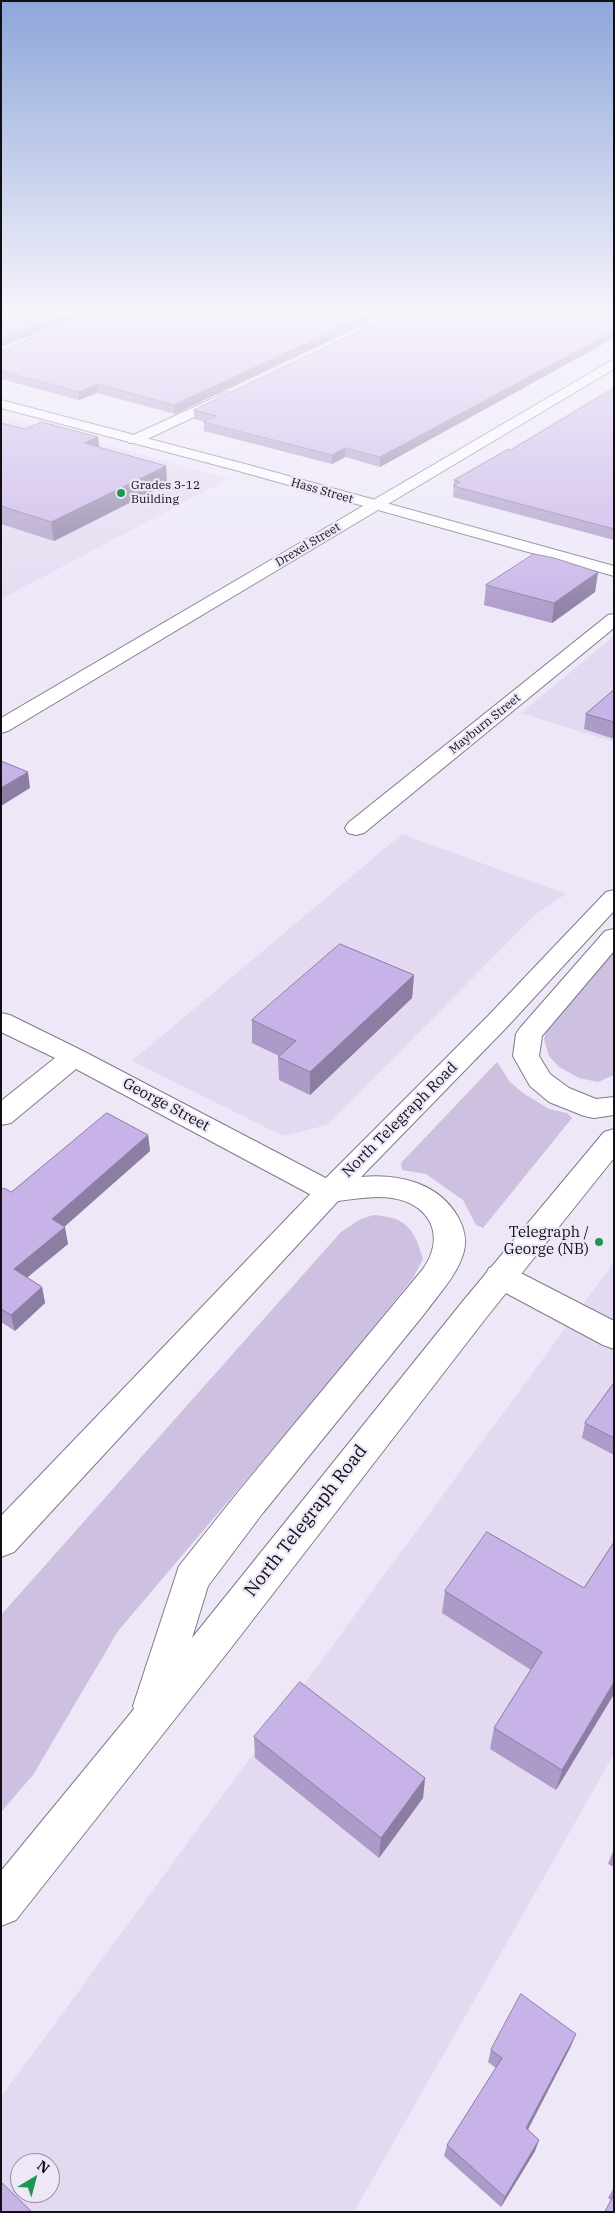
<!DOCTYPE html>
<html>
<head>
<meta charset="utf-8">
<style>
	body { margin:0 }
	#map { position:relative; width:615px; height:2213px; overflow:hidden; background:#ede7f8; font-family:"IBM Plex Serif",serif }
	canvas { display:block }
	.frame { position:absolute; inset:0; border:2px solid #110f14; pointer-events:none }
	.north { position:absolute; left:10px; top:2153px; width:50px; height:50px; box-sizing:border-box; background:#ede7f8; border:1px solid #95919d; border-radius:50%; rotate:37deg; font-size:14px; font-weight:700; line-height:20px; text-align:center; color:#110f14 }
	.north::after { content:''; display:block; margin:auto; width:18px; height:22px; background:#1f9754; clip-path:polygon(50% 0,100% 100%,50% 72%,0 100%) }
</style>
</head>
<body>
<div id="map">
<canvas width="615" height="2213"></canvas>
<div class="frame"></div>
<div class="north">N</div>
</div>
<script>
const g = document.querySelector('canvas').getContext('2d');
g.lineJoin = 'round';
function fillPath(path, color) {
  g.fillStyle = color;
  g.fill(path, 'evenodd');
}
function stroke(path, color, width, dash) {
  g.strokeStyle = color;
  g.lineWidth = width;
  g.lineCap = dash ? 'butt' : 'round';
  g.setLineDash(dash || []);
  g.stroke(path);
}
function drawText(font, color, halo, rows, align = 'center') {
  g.font = font + ' "IBM Plex Serif",serif';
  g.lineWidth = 4.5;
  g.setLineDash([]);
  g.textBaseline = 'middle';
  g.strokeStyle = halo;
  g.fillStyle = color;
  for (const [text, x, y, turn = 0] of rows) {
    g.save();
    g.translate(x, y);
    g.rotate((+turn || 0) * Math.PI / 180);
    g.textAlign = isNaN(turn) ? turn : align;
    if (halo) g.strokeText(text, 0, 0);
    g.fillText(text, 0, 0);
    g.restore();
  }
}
fillPath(new Path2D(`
	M1,415L228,479L1,599Z
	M614,636V742L521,713Z
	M402,834L566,894L536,914L327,1125L283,1136L132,1061Z
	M614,1262V1754L354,2212H1V2097ZM20,2163H50V2193H20Z`), '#e3daf1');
fillPath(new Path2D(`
	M614,950V1075L598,1082L579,1078L559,1067L549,1056L544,1039L551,1017Z
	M497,1062L510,1082L523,1093L549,1109L567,1113L572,1118L483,1228L476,1225L463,1200L426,1174L402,1170L401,1163Z
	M373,1215C406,1217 414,1228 423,1259L413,1278L331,1380L118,1631L33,1775L1,1812V1615L341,1232L359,1220Z`), '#cdc0e1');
const street = new Path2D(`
	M614,359V369L8,731L1,733V718Z
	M227,392L234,396L232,399L139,443H129L127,440L129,437Z
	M614,614V628L364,833L356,835L348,833L345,828L348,823L608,615Z
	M1,1013L10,1015L83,1051L339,1185L344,1192L339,1199L329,1203L319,1199L76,1069L11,1123L1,1125V1101L55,1058L1,1032Z
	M500,1264L511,1268L614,1321V1349L603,1345L489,1284L485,1276L489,1268Z`);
const secondary = new Path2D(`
	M1,400L245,464L614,566V576L235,470L1,408Z`);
const primary = new Path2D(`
	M614,890V911L506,1028L361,1177C398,1173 439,1183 458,1217C464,1228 467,1239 464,1251C458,1274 439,1294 425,1313L262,1514L208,1586L192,1638L463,1301L604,1132L614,1129V1158L486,1318L231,1648L16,1920L1,1926V1871L134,1709L133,1706L179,1566L238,1492L423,1269C446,1237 431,1204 392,1198C374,1195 355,1199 338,1201L14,1552L1,1557V1516L319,1185L488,1016L606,892Z
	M614,929V951L542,1036L539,1056L550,1074L569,1088L596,1099L614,1097V1115L594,1118L584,1116L549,1102L530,1086L513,1056L516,1034L520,1028L605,931Z`);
stroke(street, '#807a89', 2);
stroke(secondary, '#807a89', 2);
stroke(primary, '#807a89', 2);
fillPath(street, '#fff');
fillPath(secondary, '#fff');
fillPath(primary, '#fff');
fillPath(new Path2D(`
	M86,316H382L175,414L97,393L79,400L1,379V351Z
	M614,316V338L380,467L345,457L332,464L204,431V421L194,419V410Z
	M614,388V540L453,497L454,480L510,450Z
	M1,423L25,429L98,437L99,448L166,466L167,484L54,541L1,524Z
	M598,572L595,592L552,623L484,605L486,585Z
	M614,690V739L584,729L586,714Z
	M414,975L412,998L310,1095L279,1080L278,1057L279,1056L252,1043V1020Z
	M148,1135L150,1151L64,1227L68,1244L27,1277L42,1287L45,1303L15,1331L1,1322V1190L11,1192Z
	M614,1383V1455L582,1438L585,1423Z
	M614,1542V1694L556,1790L490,1749L494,1728L531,1670L442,1613L445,1591L584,1588Z
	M254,1737L425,1778L423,1798L379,1858L255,1758Z
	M614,1849V1867L608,1864Z
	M571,2046L528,2130L539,2140L535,2151L501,2207L444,2156L447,2145L496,2068L488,2062L491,2050Z
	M614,2187V2212L611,2200L608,2198Z`), '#ac9ac8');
fillPath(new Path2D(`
	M60,316H82L1,347V338Z
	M365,316H382L175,414L174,405Z
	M614,331V338L380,467V457Z
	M97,384V393L79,400V392Z
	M98,437L100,455L84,443Z
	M345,448V457L332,464V455Z
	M166,466L167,484L54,541L51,522Z
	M598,572L595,592L552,623L554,603Z
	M28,772L30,788L1,806V788Z
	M414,975L412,998L310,1095V1072Z
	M148,1135L150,1151L55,1235L52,1219Z
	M65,1227L68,1244L17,1286L14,1269Z
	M42,1287L45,1303L15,1331L11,1315Z
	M614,1682V1694L556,1790L562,1770Z
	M425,1778L423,1798L379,1858L381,1838Z
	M576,2034L571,2046L522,2140L526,2128Z
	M539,2140L535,2151L501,2207L505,2197Z`), '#8c7da2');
const building = new Path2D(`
	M1,316H60L1,338Z
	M86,316H365L174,405L97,384L79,392L1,371V351Z
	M391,316H614V331L380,457L345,448L332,455L203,422L216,416L194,410Z
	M614,388V529L453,486L460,482L454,480L508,449L510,450Z
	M42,422L98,437L84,443L166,466L51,522L1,506V423L25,429Z
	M534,554L554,558L598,572L554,603L486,585Z
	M614,690V722L586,714Z
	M1,761L28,772L1,788Z
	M340,944L414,975L310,1072L278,1057L296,1041L252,1020Z
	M107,1113L148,1135L52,1219L65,1227L14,1269L42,1287L11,1315L1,1309V1190L4,1188L11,1192Z
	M614,1383V1438L585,1423Z
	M487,1532L584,1588L614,1542V1682L562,1770L494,1728L542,1652L445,1591Z
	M300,1682L425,1778L381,1838L254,1737Z
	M521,1994L576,2034L526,2128L539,2140L505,2197L447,2145L502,2058L491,2050Z
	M1,2182L32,2212H1Z
	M614,2195V2212H605Z`);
fillPath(building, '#c8b3e8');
stroke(building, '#8c7da2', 1);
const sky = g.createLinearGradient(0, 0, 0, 626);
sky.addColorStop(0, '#8da6d9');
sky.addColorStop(0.5, '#f7f4fc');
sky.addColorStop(1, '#f7f4fc00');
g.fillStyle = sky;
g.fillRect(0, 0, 615, 626);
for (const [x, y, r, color] of [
	[121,493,5,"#1f9754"],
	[599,1242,5,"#1f9754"]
]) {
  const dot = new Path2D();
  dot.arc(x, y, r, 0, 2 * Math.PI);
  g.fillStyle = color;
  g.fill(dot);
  stroke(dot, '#ede7f8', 2);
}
drawText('12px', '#110f14', '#ede7f8', [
	["Grades 3-12",131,486],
	["Building",131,500]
], 'left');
drawText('12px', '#110f14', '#ede7f8', [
	["Hass Street",322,491,16],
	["Drexel Street",308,545,-31],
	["Mayburn Street",485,724,-39]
]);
drawText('15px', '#110f14', '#ede7f8', [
	["George Street",166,1105,28],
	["North Telegraph Road",400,1120,-45]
]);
drawText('15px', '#110f14', '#ede7f8', [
	["Telegraph /",589,1233],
	["George (NB)",589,1250]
], 'right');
drawText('18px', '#110f14', '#ede7f8', [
	["North Telegraph Road",306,1521,-52]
]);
</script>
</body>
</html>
